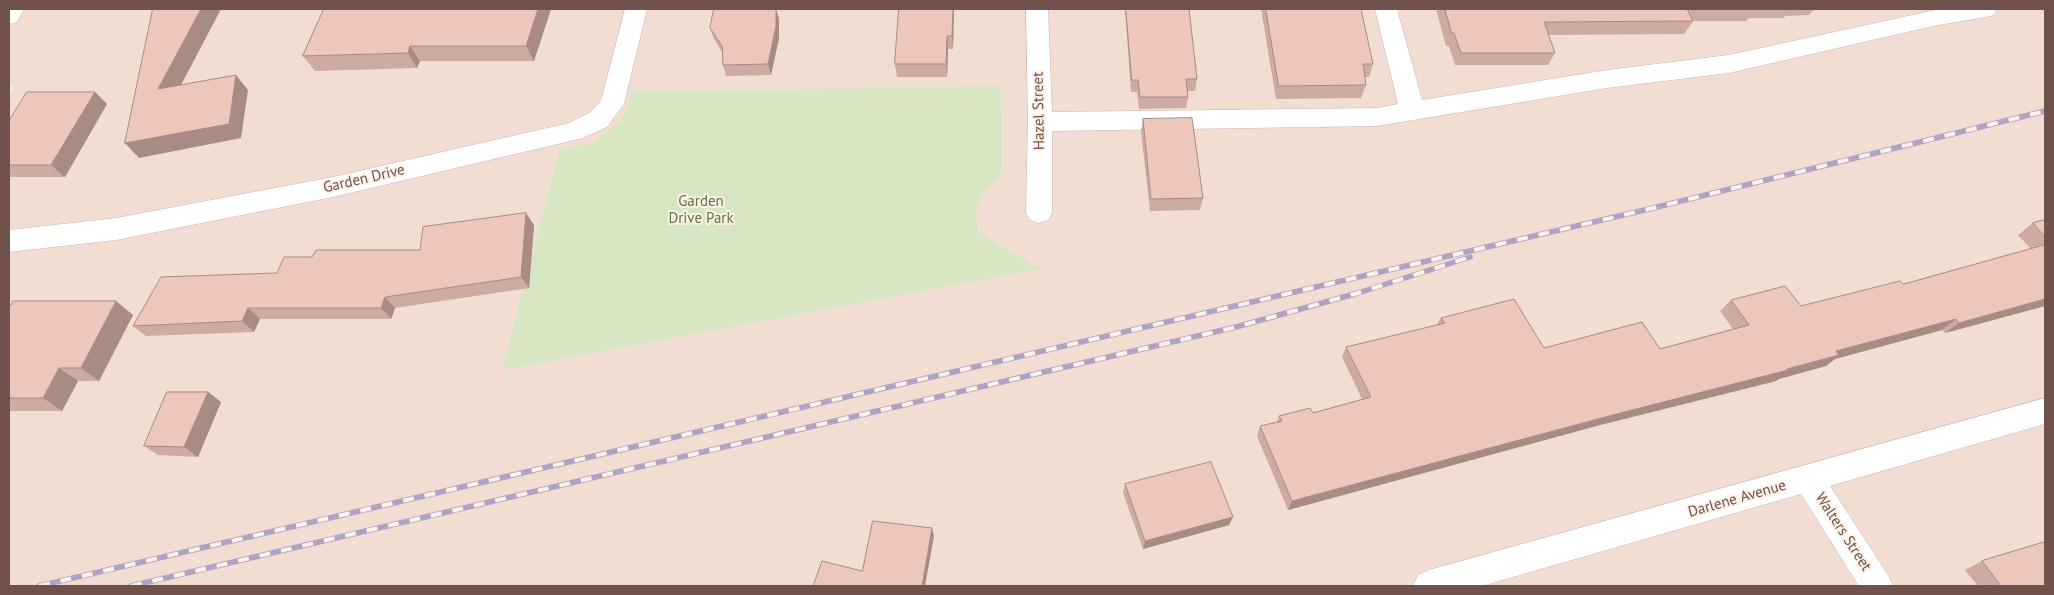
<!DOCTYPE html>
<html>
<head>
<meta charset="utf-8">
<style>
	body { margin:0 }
	#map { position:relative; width:2054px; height:595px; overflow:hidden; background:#faede3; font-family:"PT Sans",sans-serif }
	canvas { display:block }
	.frame { position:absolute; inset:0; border:10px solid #70514b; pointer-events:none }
</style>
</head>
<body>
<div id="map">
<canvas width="2054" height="595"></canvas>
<div class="frame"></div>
</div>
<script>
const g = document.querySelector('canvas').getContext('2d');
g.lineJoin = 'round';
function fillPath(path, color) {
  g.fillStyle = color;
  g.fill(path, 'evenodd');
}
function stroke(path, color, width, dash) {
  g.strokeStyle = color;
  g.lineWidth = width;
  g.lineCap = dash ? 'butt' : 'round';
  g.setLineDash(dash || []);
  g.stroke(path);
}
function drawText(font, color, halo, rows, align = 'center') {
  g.font = font + ' "PT Sans",sans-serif';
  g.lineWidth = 4;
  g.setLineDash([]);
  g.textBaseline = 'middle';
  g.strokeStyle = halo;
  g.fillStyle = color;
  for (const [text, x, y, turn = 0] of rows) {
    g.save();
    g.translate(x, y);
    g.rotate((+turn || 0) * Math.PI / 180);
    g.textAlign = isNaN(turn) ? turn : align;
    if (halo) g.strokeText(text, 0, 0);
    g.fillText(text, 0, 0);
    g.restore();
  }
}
fillPath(new Path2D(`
	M9,9H2045V586H9V95L14,87L9,86Z`), '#f1ddd2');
fillPath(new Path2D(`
	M1001,86L1002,172L983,194L976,208L978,232L1040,269L502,370L560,149L594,142L621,121L632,92Z`), '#d7e6c2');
const minor = new Path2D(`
	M9,9H24L17,22L9,24Z
	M625,9H647L624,104L607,127L583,138L333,197L116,240L9,252V230L116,218L333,177L569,123L589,113L601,101Z
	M1026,9H1048L1052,112L1377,108L1398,104L1375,9H1397L1422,100L1607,70L1729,55L1940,9H1997L1994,15L1986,17L1933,26L1729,73L1607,88L1377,126L1052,131V213L1048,220L1039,223L1030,220L1026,213L1028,122Z
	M2045,398V424L1830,486L1888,575L1893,586H1859L1801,494L1482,586H1413L1418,575L1429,570Z`);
stroke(minor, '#cdb5ad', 1);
fillPath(minor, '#fff');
const rail = new Path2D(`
	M39,586L1649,209L2045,111
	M131,586L1236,327L1358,293L1470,257`);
stroke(rail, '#aea3c2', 5.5);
stroke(rail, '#fef1e8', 4, [11]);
fillPath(new Path2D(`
	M324,9H551L534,61H420L417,68L315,71L303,56Z
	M776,9L779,19V38L771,75L726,76L723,65L722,52L714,39L710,28Z
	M954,9L953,49H948L947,77H897L895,64Z
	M1125,9H1189L1197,79L1195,91H1188V97L1186,108L1139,109L1137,92H1131Z
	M1261,9H1361L1373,64L1369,77H1365L1366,85L1361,98L1276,99Z
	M1436,9H1814L1809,15L1785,16L1784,18H1749L1746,21H1693L1684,34L1548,35L1555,53L1548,65H1455L1449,46H1446Z
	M95,92L107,104L65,177H9V121Z
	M1143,119L1203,198L1200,210L1150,211L1141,132Z
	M2045,220V306L1945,333L1942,330L1835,359L1826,366L1779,379L1776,381L1600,425L1288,510L1257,436L1260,426L1277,422L1279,416L1313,413L1362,399L1342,357L1346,347L1437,325L1441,318L1544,348L1660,349L1733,329L1720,311L1731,300L1801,306L1903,284L2031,249L2018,235L2033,223Z
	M534,225L529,288L395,308L391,319H260L254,332L146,336L133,326L277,273L312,257L420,250Z
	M9,305L133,315L99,381H78L62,411H9Z
	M208,392L221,402L198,457L158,455L144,446Z
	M1125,484L1233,517L1229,525L1143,549L1123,493Z
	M1982,561L2045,586H1978L1965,570Z`), '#cdaba2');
fillPath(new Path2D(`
	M201,9H221L171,104L158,89Z
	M538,9H551L534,61L526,46Z
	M776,9L779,19V38L771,75L768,64Z
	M953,9H954L953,49L952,36Z
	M947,36L948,49L947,77L946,64Z
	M410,46L420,61L417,68L408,53Z
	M236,75L248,90L241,138L139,158L125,143Z
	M95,92L107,104L65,177L51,165Z
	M526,213L534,225L529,288L521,277Z
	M385,297L395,308L391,319L381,308Z
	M2045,299V306L1945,333L1959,323Z
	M116,301L133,315L99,381L81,368Z
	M248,308L260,319L254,332L242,321Z
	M1956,319L1942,330L1835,359L1826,366L1779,379L1776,381L1600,425L1288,510L1292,501L1609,416L1787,369L1836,351Z
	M59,368L78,381L62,411L43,398Z
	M208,392L221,402L198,457L184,447Z
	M1233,517L1229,525L1143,549L1145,541Z
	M932,528L934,536L925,586H922Z`), '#a78b84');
const building = new Path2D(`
	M153,9H201L158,89L236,75L229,124L125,143Z
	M324,9H538L526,46H410L408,53L303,56Z
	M714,9H776V26L768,64L723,65L722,46L710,28Z
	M899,9H953L952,36H947L946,64H895Z
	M1126,9H1189L1197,79H1186L1188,97H1140L1138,80H1132Z
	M1266,9H1361L1373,64H1363L1366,85L1279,86Z
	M1445,9H1687L1693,21L1544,22L1555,53H1461L1454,33H1452Z
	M27,92H95L51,165H9V121Z
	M1192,118L1203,198L1151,199L1143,119Z
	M526,213L521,277L385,297L381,308H248L242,321L133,326L161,277L277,273L284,257H312L316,250H420L423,227Z
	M2045,220V237L2033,223Z
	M2045,245V299L1959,323L1956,319L1836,351L1839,355L1787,369L1788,370L1609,416L1292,501L1260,426L1282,421L1279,416L1310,408L1313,413L1371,397L1346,347L1445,323L1441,318L1514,299L1544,348L1642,322L1660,349L1749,325L1731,300L1785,286L1801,306L1900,281L1903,284Z
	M13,301H116L81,368H59L43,398H9V305H11Z
	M167,392H208L184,447L144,446Z
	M1211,462L1233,517L1145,541L1125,484Z
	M873,521L932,528L922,586H813L822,561L862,571Z
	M2045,542V586H2001L1982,561Z`);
fillPath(building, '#eec7bc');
stroke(building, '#a78b84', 1);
drawText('15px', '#70514b', '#fef1e8', [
	["Hazel Street",1039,111,-91],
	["Garden Drive",364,179,-13],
	["Darlene Avenue",1737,499,-16],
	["Walters Street",1843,532,57]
]);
drawText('15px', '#5b7543', '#fef1e8', [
	["Garden",701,202],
	["Drive Park",701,219]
]);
</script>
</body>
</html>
